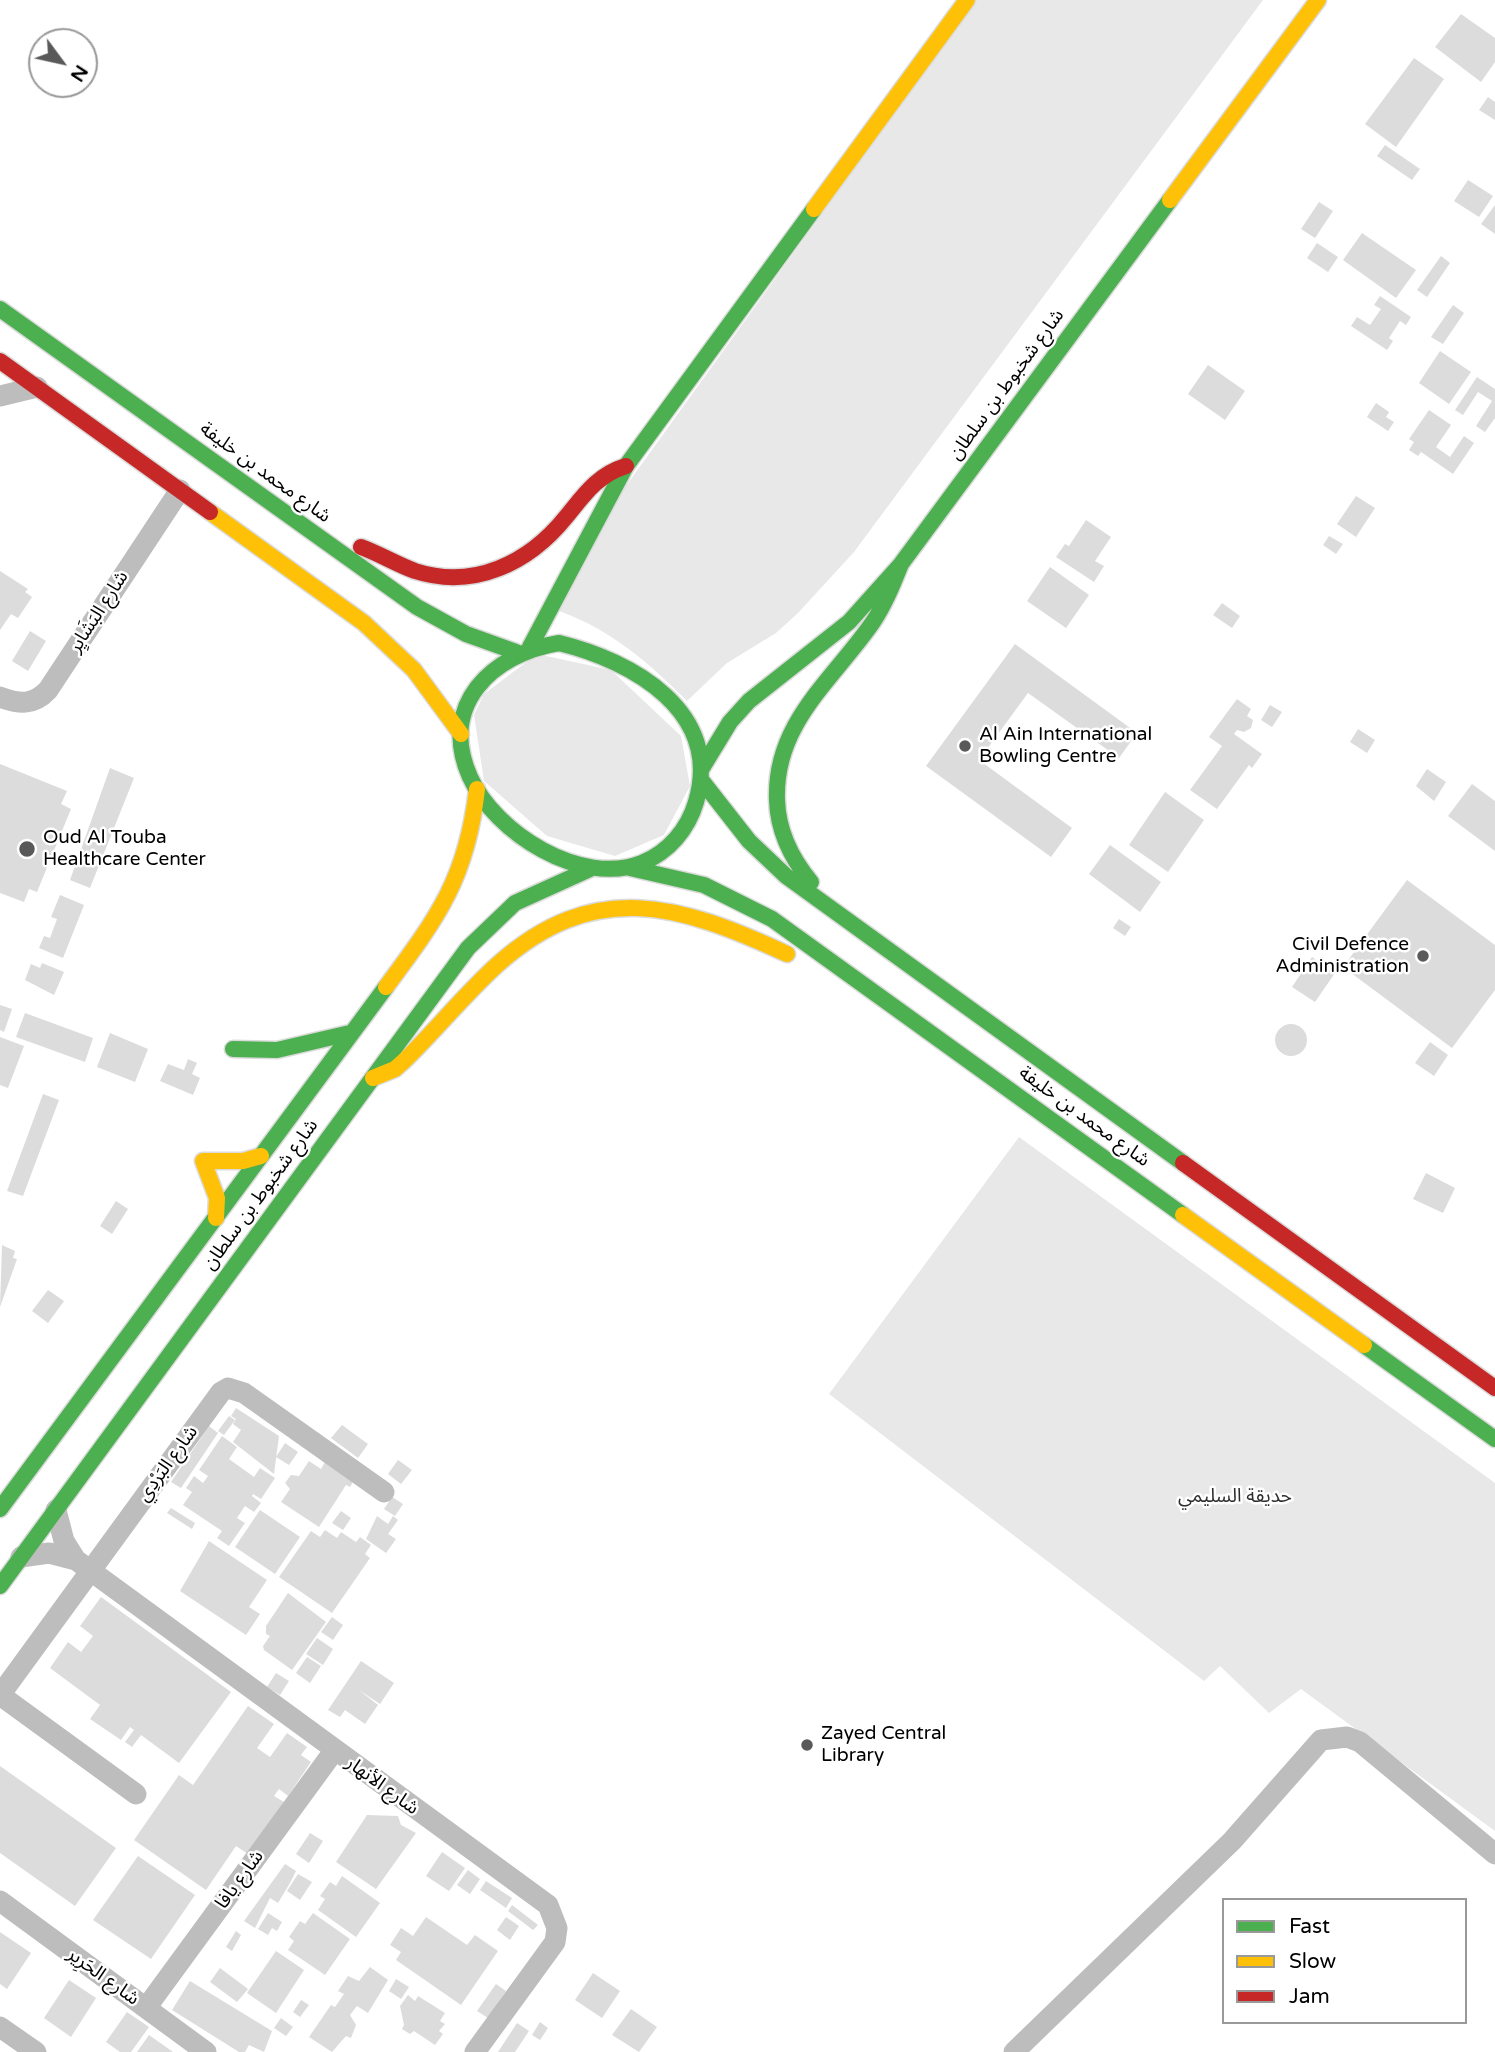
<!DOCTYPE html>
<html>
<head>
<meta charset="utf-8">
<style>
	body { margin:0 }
	#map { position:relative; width:1495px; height:2052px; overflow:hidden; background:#fff; font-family:"Varela Round",sans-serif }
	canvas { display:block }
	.legend { position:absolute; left:1222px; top:1898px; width:245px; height:126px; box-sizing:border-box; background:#fff; border:2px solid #999; margin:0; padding:9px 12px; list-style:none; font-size:21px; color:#000 }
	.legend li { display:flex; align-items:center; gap:14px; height:35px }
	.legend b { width:35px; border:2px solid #999 }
	.north { position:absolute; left:28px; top:28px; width:70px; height:70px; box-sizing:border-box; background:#fff; border:2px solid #999; border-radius:50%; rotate:123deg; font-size:19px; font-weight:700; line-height:28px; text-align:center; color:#000 }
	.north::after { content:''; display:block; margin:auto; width:24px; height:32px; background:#595959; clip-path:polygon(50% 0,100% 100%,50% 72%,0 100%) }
</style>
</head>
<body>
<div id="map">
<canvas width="1495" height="2052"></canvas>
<ul class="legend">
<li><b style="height:9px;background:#4caf50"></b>Fast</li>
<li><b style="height:9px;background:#ffc107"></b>Slow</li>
<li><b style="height:9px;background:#c62828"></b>Jam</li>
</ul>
<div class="north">N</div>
</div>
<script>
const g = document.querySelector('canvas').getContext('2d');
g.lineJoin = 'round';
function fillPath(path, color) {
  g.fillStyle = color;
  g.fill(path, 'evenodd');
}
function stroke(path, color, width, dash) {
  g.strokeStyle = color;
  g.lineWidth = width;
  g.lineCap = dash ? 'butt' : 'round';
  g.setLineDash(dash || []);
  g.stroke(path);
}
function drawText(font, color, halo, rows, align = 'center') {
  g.font = font + ' "Varela Round","Noto Sans Arabic",sans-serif';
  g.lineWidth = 5;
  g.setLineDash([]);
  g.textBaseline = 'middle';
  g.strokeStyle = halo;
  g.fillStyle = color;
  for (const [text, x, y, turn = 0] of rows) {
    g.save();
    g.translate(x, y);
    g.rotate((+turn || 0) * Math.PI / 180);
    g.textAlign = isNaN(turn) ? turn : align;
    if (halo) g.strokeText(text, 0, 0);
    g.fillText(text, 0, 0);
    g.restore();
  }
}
fillPath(new Path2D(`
	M976,0H1263L854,552L798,613L776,633L727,663L687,701C647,661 608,627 553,609L579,551Z
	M537,654L611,670L681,736L690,786L664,835L615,856L547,836L484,781L474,715L484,694Z
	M1019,1137L1495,1483V1831L1301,1689L1269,1713L1220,1666L1204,1681L829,1394Z`), '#e8e8e8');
fillPath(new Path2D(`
	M1461,14L1495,38V62L1481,82L1435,47Z
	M1414,58L1444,79L1396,147L1365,124Z
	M1488,97L1495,102V120L1479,110Z
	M1385,145L1420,169L1412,180L1377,156Z
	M1468,180L1493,196L1479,217L1454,201Z
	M1319,202L1333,211L1315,238L1301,229Z
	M1495,205V234L1481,224Z
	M1362,233L1416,270L1396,298L1343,260Z
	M1317,243L1338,257L1328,272L1307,258Z
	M1441,256L1450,263L1427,297L1417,290Z
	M1380,296L1411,317L1406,325L1400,321L1389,338L1393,341L1387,350L1351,326L1357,317L1370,325L1381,309L1374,305Z
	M1453,305L1464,313L1443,344L1431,337Z
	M1440,351L1471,372L1449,404L1419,383Z
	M1208,365L1245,391L1225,420L1188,394Z
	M1477,377L1495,389V418L1485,432L1476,426L1492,401L1478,392L1463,415L1455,410Z
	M1376,403L1389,412L1386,417L1394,422L1388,431L1367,417Z
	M1429,410L1451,425L1436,447L1450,457L1464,436L1474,443L1453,474L1421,452L1418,456L1409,450L1414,442L1409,439Z
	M1356,496L1375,508L1356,537L1337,524Z
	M1086,520L1111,537L1095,561L1104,566L1094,582L1056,557L1065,544L1069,546Z
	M1329,536L1343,544L1336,554L1323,545Z
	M1050,567L1089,595L1066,628L1027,601Z
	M0,571L28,589L25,592L32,597L18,618L11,614L0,630Z
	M1222,603L1240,616L1232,628L1213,615Z
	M30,631L46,641L28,671L12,661Z
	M1015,644L1137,733L1119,758L1028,693L979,760L1072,828L1051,857L926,766Z
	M1237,699L1251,709L1247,716L1253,720L1251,728L1244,732L1237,730L1234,734L1262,754L1252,768L1249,765L1217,809L1190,790L1222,746L1209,737Z
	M1270,705L1282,712L1272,727L1261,720Z
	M1358,729L1375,740L1367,753L1350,742Z
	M0,764L67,791L61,804L71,809L37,892L29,889L24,902L0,893Z
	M110,768L134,778L90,888L70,880Z
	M1427,769L1446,782L1434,801L1416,786Z
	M1472,784L1495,801V851L1448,816Z
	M1165,792L1204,820L1168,872L1129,845Z
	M1110,845L1161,882L1140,912L1089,874Z
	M1407,880L1495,945V990L1452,1048L1343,967Z
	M60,895L84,905L63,958L39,948L44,936L50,938L57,919L51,917Z
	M1119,919L1131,927L1125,936L1113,928Z
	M1312,957L1335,973L1315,1002L1292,987Z
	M42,963L64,972L54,995L25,980L31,964L40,968Z
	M0,1005L12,1009L4,1032L0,1030Z
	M25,1013L93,1038L85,1062L16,1037Z
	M1275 1040a16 16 0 1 1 32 0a16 16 0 1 1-32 0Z
	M110,1033L148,1049L135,1082L97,1067Z
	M0,1037L24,1046L8,1088L0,1085Z
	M1430,1042L1448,1055L1434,1076L1415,1063Z
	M188,1059L197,1063L192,1074L200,1078L193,1095L160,1081L168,1064L184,1070Z
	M43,1094L59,1100L23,1196L7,1191Z
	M1426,1173L1455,1188L1443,1213L1413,1199Z
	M116,1201L128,1209L112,1234L100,1226Z
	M2,1245L15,1251L13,1258L17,1259L0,1307Z
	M48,1290L64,1301L48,1323L32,1311Z
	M236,1408L279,1436L274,1474L233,1442L241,1430L233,1424L236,1419L231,1416Z
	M229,1416L235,1420L224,1435L218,1431Z
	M342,1425L368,1444L358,1458L331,1438Z
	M209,1426L218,1433L181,1488L171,1482Z
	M222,1436L237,1447L229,1459L254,1477L260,1468L275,1478L261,1499L253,1494L252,1496L261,1503L254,1512L245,1506L237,1518L245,1523L229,1546L217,1538L222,1531L183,1505L192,1492L186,1488L194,1476L203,1483L208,1476L199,1470Z
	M285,1443L298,1452L289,1465L276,1457Z
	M398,1460L412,1470L401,1484L388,1474Z
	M309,1461L321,1469L325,1462L354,1480L350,1487L346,1485L319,1527L281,1502L290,1489L285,1483L291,1475L299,1476Z
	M392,1497L403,1504L395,1516L384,1509Z
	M171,1508L195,1523L192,1529L167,1513Z
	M260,1510L300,1537L275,1574L235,1547Z
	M341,1511L351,1518L343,1530L332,1523Z
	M377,1516L388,1524L393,1516L398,1520L388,1534L396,1539L386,1553L366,1539Z
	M325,1530L337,1538L341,1532L356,1542L360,1537L371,1545L365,1554L370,1558L332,1613L279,1577L311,1531L320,1537Z
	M209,1541L267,1580L249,1607L260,1614L246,1635L180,1591Z
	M288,1593L326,1622L292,1670L264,1650L263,1646L270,1636L266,1634V1626Z
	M101,1597L231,1692L179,1763L141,1735L132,1747L125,1742L134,1730L130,1727L121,1740L90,1719L100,1705L50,1668L68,1642L81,1652L93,1636L80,1626Z
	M332,1617L343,1625L333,1640L321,1632Z
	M317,1638L333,1649L323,1665L306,1654Z
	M307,1657L321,1666L310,1683L296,1673Z
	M361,1661L394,1683L380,1704L359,1690L378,1705L365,1724L345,1710L340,1717L328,1710Z
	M276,1673L289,1681L280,1695L267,1687Z
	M248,1706L274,1724L257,1748L270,1757L287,1733L307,1747L301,1755L311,1762L288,1796L279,1789L274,1796L284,1802L248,1854L236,1846L206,1890L134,1840L179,1775L193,1785Z
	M0,1766L116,1848L75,1906L0,1853Z
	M367,1815L398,1816L401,1825L416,1833L376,1889L336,1862Z
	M310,1833L323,1841L309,1863L296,1854Z
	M442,1852L465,1868L449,1891L426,1876Z
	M138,1856L195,1895L151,1959L93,1920Z
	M285,1864L296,1871L290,1883L278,1903L270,1898L255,1928L244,1921Z
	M468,1870L480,1879L470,1894L457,1885Z
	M298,1874L312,1882L300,1900L287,1891Z
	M342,1876L380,1903L356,1937L318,1910L325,1899L320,1896L330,1882L336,1886Z
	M486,1881L512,1898L506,1908L480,1890Z
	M512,1905L538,1925L533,1930L508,1911Z
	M268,1913L282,1922L277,1931L272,1928L268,1935L258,1929Z
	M313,1913L350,1939L325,1975L288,1950L294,1941L289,1937L300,1921L305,1924Z
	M426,1917L467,1945L475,1935L498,1951L461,2005L396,1960L401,1952L390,1945L401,1928L413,1936Z
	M506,1917L519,1926L510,1940L497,1930Z
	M236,1931L241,1935L232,1951L226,1947Z
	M0,1932L31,1953L7,1989L0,1984Z
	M276,1951L304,1970L276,2013L247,1993Z
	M370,1967L388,1980L368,2013L357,2006L350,2015L356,2025L351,2038L346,2036L332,2052L309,2037L331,2005L335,2007L344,1994L338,1991L348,1976L359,1981Z
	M220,1968L248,1989L237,2002L210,1982Z
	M593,1973L620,1991L602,2018L575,2000Z
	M396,1979L409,1987L401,1999L389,1991Z
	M69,1980L96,1998L71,2037L44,2018Z
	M190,1981L272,2031L264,2052L249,2045L245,2052H239L172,2010Z
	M496,1984L506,1991L488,2018L477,2011Z
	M408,1995L415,2001L418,1996L445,2013L440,2021L445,2024L439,2031L443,2034L435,2045L414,2031L410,2034L402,2029L404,2025L400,2006Z
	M301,2000L309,2005L300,2017L293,2012Z
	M631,2009L657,2027L639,2052L612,2035Z
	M127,2012L149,2027L131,2052H120L106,2042Z
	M281,2018L293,2027L286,2036L274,2028Z
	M540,2022L548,2028L540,2040L532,2035Z
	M517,2023L529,2031L515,2052H498Z
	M149,2035L173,2052H137Z`), '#dcdcdc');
const fast = new Path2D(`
	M0,309L417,607L466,634L516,652
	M559,643C633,661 723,712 696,802C688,829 669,852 642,863C581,887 495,833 470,777C438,705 492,654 559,643Z
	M530,647L626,466L814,209
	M702,768L730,722L749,701L849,622L901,564L1170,200
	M702,781L749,841L786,876L1183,1163
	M630,868L704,885L772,919L1183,1215
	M811,882C791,858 778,832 777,800C774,723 833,680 873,622C885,604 893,584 901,564
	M233,1049L277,1050L350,1033
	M1364,1345L1495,1439
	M0,1509L386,987
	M0,1586L468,948L515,903L590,869`);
const slow = new Path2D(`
	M1170,200L1318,0
	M814,209L967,0
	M210,512L364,623L414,670L461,734
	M386,987C438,917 467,878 477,789
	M373,1078L395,1069L404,1061C436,1030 464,995 497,965C594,878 679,904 787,954
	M1183,1215L1364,1345
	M216,1218L217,1198L203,1161H243L261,1156`);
const jam = new Path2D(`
	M0,361L210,512
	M361,547C380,554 396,564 415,571C474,590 529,563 566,517C584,495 597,475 626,466
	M1183,1163L1495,1388`);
stroke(fast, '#dbdbdb', 19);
stroke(slow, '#dbdbdb', 19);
stroke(jam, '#dbdbdb', 19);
stroke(new Path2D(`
	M0,396L37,387
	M0,697C19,704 33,706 48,690L180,490
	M56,1510L64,1541L76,1560
	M21,1557L49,1553L76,1560L548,1905L557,1928L555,1942L475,2052
	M0,1695L221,1392L228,1388L244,1393L384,1492
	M0,1695L136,1794
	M0,1901L206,2052
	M146,2008L334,1751
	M0,2027L36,2052
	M1014,2052L1232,1841L1321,1740L1347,1737L1360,1742L1495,1854`), '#bdbdbd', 21);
stroke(fast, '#4caf50', 16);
stroke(slow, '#ffc107', 16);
stroke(jam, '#c62828', 16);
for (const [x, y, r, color] of [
	[965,746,7,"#595959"],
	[27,849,9,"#595959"],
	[1423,956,7,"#595959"],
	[807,1745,7,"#595959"]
]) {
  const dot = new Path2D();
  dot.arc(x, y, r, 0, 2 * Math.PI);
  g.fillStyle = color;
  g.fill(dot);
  stroke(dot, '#fff', 2.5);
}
drawText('19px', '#000', '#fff', [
	["شارع شخبوط بن سلطان",1007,385,-54],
	["شارع محمد بن خليفة",265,473,36],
	["شارع البَشَايِر",99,612,-57],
	["شارع محمد بن خليفة",1084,1117,36],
	["شارع شخبوط بن سلطان",261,1195,-54],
	["شارع البَرْدِي",168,1464,-54],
	["شارع الأنهار",382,1786,36],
	["شارع يافا",240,1880,-54],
	["شارع الحَرِير",103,1977,36]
]);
drawText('19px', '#000', '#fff', [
	["Al Ain International",979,735],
	["Bowling Centre",979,757],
	["Oud Al Touba",43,838],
	["Healthcare Center",43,860],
	["Civil Defence",1409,945,"right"],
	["Administration",1409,967,"right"],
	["Zayed Central",821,1734],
	["Library",821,1756]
], 'left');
drawText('19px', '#2d2d2d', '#fff', [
	["حديقة السليمي",1235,1497]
]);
</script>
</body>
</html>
